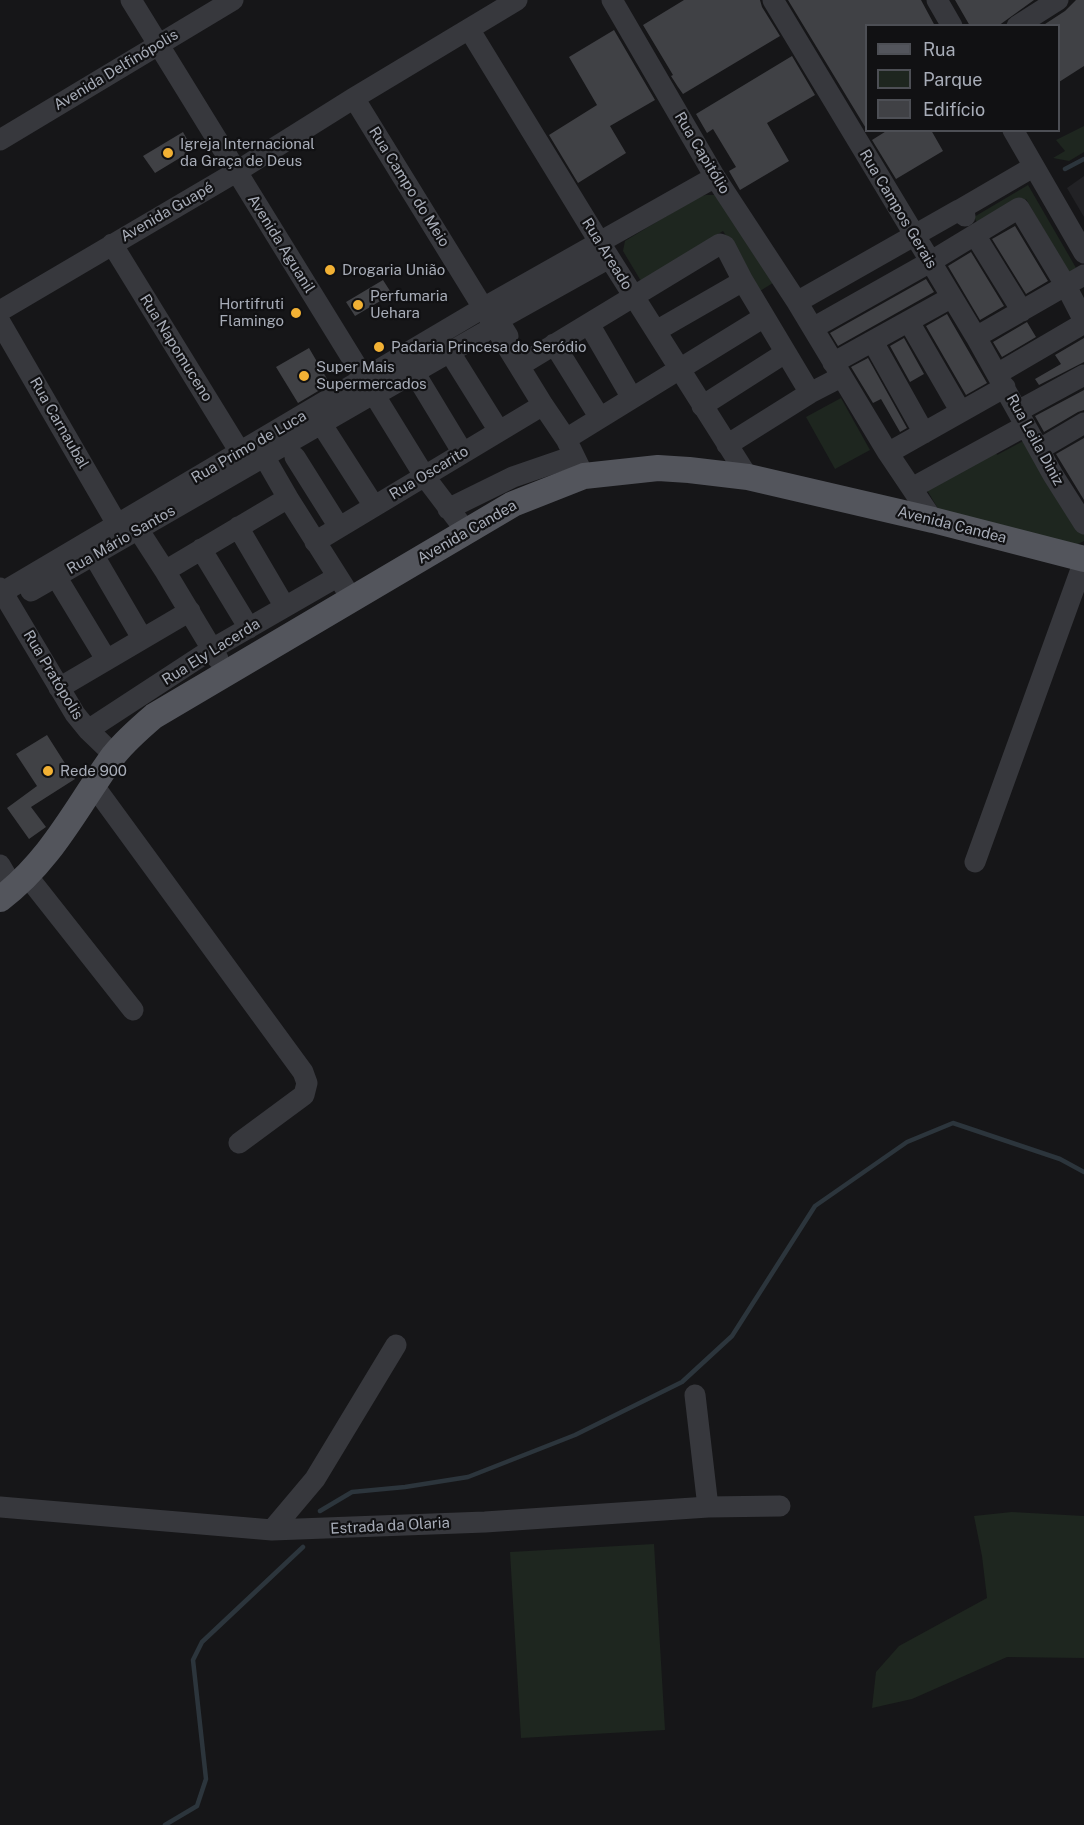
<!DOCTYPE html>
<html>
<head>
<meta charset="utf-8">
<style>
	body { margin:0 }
	#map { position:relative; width:1084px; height:1825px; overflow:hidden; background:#161618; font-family:"Public Sans",sans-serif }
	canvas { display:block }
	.legend { position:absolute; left:865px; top:24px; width:195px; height:108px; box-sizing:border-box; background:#111113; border:2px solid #4d4f55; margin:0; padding:8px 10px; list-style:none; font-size:18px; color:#a8adb8 }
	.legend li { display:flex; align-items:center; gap:12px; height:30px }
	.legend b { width:30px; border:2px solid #4d4f55 }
</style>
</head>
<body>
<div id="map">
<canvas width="1084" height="1825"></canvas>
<ul class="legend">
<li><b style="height:8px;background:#53555c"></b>Rua</li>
<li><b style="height:16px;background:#1e261f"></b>Parque</li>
<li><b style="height:16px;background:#404145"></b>Edifício</li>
</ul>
</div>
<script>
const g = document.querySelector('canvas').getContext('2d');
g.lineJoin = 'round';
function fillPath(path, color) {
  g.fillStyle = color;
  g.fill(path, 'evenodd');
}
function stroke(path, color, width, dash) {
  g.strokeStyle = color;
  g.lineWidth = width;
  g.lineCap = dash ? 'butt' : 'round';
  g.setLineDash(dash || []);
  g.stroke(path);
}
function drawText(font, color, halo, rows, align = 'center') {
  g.font = font + ' "Public Sans",sans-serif';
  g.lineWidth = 4.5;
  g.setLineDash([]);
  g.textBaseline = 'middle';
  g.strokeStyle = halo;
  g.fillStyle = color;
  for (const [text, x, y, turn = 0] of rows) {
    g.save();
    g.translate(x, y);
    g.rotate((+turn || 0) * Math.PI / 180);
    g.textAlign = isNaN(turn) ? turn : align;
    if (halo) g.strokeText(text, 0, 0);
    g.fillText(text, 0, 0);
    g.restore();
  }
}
fillPath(new Path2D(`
	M1084,176V217L1067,188Z`), '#222225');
fillPath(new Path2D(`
	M1084,126V152L1069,161L1053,158L1065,151L1056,140Z
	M1028,185L1079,273L1071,277L1026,199L979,226L974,217Z
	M706,195H715L776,281L760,291L723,231L641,281L623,251L625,241L698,197Z
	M841,398L870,450L835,469L806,417Z
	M1027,439L1084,532V541L1076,545L940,512L924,485L994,447L997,455Z
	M1012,1512L1084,1516V1658L1007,1657L912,1699L872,1708L876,1672L899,1646L987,1598L982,1556L974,1516Z
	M654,1544L665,1730L521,1738L510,1552Z`), '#1e261f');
stroke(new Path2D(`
	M1065,169L1084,159
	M320,1511L352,1492L405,1487L468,1477L575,1435L682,1382L732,1336L815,1206L907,1142L953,1123L1060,1159L1084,1172
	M165,1825L197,1806L206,1779L193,1660L202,1642L303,1547`), '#2c353c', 4.5);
fillPath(new Path2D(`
	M684,0H760L762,7L780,36L683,94L678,87L671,76L673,75L643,25Z
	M788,0H921L935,26H867V130Z
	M955,0H1034L998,26H970Z
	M1076,0H1084V66L1059,82V26H1042L1065,11Z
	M614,30L655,100L610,126L626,153L578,183L549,135L597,105L569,57Z
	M792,56L815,95L767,123L789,161L740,190L729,171L736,167L713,129L707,133L696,114Z
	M888,130H931L943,151L896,179L872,140Z
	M183,132L193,150L155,173L143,156Z
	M1015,226L1048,281L1026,294L992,239Z
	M971,252L1004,306L980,320L948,266Z
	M926,279L934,292L838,346L830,333Z
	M383,280L392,294L355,316L346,302Z
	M947,314L987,383L966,395L926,326Z
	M1027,322L1036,337L1002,357L993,342Z
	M904,338L924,374L910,382L890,346Z
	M1084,338V362L1039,385L1035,379L1061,364L1055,355Z
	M309,348L330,384L298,403L276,367Z
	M868,358L907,428L900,432L881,399L873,403L851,367Z
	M1084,390V410L1078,412L1044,432L1035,416Z
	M1084,438V500L1056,454Z
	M47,735L75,779L31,807L46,827L29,839L7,808L37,786L16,754Z`), '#404145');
stroke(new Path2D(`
	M131,0L425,477L466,531
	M612,0L715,177L797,302L888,453L933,520
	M773,0L976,337L1053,475L1084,524
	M937,0L952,26
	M1017,26L1058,0
	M469,29L600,243L748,477
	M354,98L543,405L566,439L584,476
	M1013,130L1084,253
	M0,140L233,0
	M975,235L1022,311
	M112,244L240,452
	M797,302L959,210L965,216L961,209L1033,167
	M0,311L236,172L354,98L517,0
	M0,322L117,524
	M909,322L961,412
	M589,324L632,398
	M813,328L930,262L1019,208L1066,286L1084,321
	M656,331L743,281
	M508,336L498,320L609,258
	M976,337L1084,275
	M873,342L924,433
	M554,344L600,418
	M449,351L499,431
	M833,363L952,297
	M519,366L720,244L725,246L743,281L810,393
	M414,372L463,453
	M997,374L1084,323
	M375,395L483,333
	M702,406L785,353
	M1018,411L1084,375
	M322,425L374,506
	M566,439L764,317
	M727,445L810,393L841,377
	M258,446L288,498L345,588
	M1040,449L1084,423
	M888,453L1005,387
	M295,457L339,527
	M912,488L1025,426
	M448,509L513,477L574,456
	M132,520L165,571L218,659
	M238,527L285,607
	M315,542L543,405
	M201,549L249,628
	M94,556L142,638
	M165,571L288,498
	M57,578L106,659
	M0,588L75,714L88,730L114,755
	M31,591L366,398
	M3,592L483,308L715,177
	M59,688L190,611
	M88,730L212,649L337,577
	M94,786L303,1072L307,1083L304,1095L239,1143
	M975,862L1084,561
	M0,865L14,889
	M28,877L133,1010
	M695,1395L708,1507
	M0,1507L272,1530L485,1522L708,1507L780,1506
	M272,1530L315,1479L396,1345`), '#37383d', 21);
stroke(new Path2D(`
	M0,899C52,860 77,806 114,755C126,740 140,728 154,716L513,504L584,476L658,468L689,470L748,477L933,520L1084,559`), '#53555c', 26);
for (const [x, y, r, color] of [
	[168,153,6,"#f2b134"],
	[330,270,6,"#f2b134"],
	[358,305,6,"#f2b134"],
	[296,313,6,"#f2b134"],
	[379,347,6,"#f2b134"],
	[304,376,6,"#f2b134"],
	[48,771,6,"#f2b134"]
]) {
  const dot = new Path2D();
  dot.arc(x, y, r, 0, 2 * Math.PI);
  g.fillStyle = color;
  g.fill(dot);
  stroke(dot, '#111113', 2);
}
drawText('15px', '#a8adb8', '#111113', [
	["Avenida Delfinópolis",116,70,-31],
	["Rua Capitólio",702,153,59],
	["Rua Campo do Meio",409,187,58],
	["Rua Campos Gerais",898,209,59],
	["Avenida Guapé",167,212,-30],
	["Avenida Aguanil",281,244,58],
	["Rua Areado",607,254,58],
	["Rua Napomuceno",176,348,58],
	["Rua Carnaubal",59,423,60],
	["Rua Leila Diniz",1035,440,61],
	["Rua Primo de Luca",249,447,-30],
	["Rua Oscarito",429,473,-31],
	["Avenida Candea",952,525,14],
	["Avenida Candea",467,532,-30],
	["Rua Mário Santos",121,540,-30],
	["Rua Ely Lacerda",211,652,-32],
	["Rua Pratópolis",53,675,59],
	["Estrada da Olaria",390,1526,-3]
]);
drawText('15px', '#a8adb8', '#111113', [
	["Igreja Internacional",180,144],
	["da Graça de Deus",180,161],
	["Drogaria União",342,270],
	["Perfumaria",370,296],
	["Uehara",370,313],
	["Hortifruti",284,304,"right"],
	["Flamingo",284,321,"right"],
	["Padaria Princesa do Seródio",391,347],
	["Super Mais",316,367],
	["Supermercados",316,384],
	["Rede 900",60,771]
], 'left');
</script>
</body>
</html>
